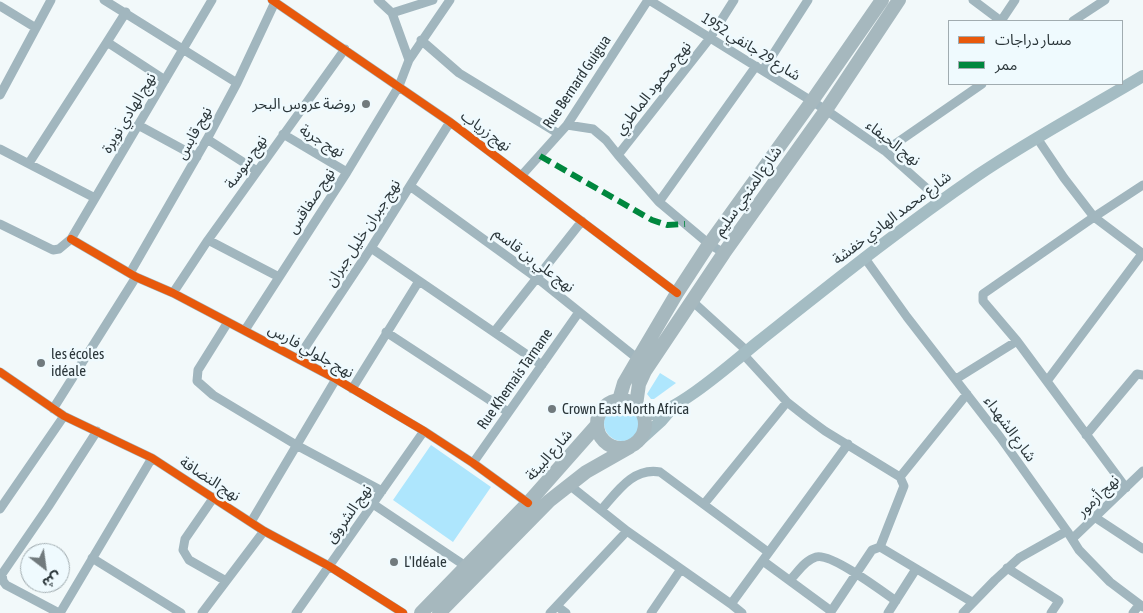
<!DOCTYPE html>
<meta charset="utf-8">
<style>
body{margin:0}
#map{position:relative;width:1143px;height:613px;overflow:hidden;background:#f2f9fa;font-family:"Asap Condensed","Noto Sans Arabic",sans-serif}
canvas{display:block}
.legend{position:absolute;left:948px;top:20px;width:175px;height:65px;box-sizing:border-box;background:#effafe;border:1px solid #a1acb0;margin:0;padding:6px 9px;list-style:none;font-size:15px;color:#2b363a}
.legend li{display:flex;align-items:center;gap:10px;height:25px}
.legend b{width:25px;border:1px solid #a1acb0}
.north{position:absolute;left:20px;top:543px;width:50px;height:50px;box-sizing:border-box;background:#effafe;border:1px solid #a1acb0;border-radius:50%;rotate:150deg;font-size:14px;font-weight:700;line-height:20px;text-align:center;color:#2b363a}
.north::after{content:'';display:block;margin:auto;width:18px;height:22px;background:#717a7d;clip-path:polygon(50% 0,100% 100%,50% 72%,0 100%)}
</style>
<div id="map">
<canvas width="1143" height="613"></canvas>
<ul class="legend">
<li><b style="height:6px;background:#e8590c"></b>مسار دراجات</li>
<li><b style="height:6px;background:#00873e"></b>ممر</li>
</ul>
<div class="north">ش</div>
</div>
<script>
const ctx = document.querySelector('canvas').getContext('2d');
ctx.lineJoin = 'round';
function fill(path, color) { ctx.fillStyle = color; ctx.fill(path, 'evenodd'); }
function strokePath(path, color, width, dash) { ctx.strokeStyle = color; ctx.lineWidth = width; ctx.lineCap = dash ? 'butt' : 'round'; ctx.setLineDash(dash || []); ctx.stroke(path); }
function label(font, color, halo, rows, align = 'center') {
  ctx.font = font + ' "Asap Condensed","Noto Sans Arabic",sans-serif'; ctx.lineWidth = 5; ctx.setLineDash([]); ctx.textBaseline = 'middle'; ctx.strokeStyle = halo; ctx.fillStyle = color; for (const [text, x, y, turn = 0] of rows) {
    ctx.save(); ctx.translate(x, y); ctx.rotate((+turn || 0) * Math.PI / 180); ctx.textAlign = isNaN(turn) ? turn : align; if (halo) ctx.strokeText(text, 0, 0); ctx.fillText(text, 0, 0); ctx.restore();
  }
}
fill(new Path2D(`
 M 660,373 L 676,383 L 654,399 L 651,399 L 647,394 Z
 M604 423a18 18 0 1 1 36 0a18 18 0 1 1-36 0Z
 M 431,445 L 491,487 L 453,542 L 393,500 Z`), '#aee6fd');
strokePath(new Path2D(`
 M 104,0 L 237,83
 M 272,0 L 450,122 L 677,293
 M 378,0 L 392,13 L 409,60
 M 649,0 L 826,110 L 885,151 L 941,201
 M 973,0 L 1001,21
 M 0,6 L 36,28
 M 392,13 L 433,0
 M 1001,21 L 1015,0
 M 1073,21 L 1105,0
 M 421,40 L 459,73 L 559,134
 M 107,42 L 126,12
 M 763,70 L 808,0
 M 0,95 L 51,0
 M 138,125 L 197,157
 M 567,125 L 593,129 L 606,140 L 618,155 L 659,202 L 709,244 L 724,253
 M 283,134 L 347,172
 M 1037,138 L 1064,178 L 1094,217 L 1143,254
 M 207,139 L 257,171
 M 0,149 L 95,198
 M 885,151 L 982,84
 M 618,155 L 710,38 L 734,0
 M 29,163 L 107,42 L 165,80
 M 522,175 L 567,125 L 648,0
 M 410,186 L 537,278 L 638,359
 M 659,202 L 756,66
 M 0,224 L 53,250 L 59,249 L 71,239 L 212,0
 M 71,239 L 136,277 L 173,293 L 228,322 L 336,379 L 424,431 L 473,463 L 528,503
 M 208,240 L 279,277
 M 371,248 L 542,365
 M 864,257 L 907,317 L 1000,437 L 1067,531 L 1079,550 L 1110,582 L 1143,607
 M 130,273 L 207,139 L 237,83 L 275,2
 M 173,293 L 208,240 L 345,49
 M 692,301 L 747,351
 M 228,322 L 198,370 L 197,381 L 213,395 L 298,446 L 382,491
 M 245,330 L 347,172 L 399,86 L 409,60 L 450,0
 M 386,332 L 508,412
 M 494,332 L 582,221
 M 743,354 L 787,402 L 806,417 L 825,431 L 900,477 L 904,486 L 880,547 L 972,602
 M 298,358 L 371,248 L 450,122
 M 0,372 L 64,416 L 152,458 L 264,531 L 329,566 L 403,613
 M 956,379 L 1017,341
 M 1047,381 L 1142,254
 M 352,389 L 419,281
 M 53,409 L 136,277
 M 1086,435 L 1137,374 L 1143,375
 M 473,463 L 579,312
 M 900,477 L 967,394
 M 568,484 L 627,531 L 731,604 L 742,613
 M 1126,488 L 1017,341 L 983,301 L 983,294 L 1094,217 L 1143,185
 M 214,497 L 185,539 L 183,550 L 189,560 L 226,581
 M 373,504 L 467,567
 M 704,504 L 787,402
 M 0,509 L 64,416
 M 601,510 C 617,492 633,467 660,472 L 768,552
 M 1096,518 L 1143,549
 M 251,522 L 336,379
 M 1072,539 L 1143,471
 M 92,558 L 181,613
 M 763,561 L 831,611
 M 1007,568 L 1059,601 L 1051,613
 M 790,580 C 797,573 805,560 816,557 C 830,552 882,591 896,601
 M 731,604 L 848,444
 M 557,606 L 566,613
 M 59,613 L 6,585 L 3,581 L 2,574 L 48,507 L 97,431
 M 60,613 L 152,458
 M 202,613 L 264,531
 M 296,613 L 424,431
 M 550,613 L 627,531
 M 651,613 L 681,569
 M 830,613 L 872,550 L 880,547
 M 888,613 L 916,569
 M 963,613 L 995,580 L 1019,558 L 1067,531
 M 1133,613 L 1139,605`), '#a1b6be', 9);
strokePath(new Path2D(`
 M 642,411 C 643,412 648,414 649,414 C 673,416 738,358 758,342 C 830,285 902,227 978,175 C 1031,139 1088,109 1143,76
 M 640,440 L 661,421 L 673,407`), '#a4bcc3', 12);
strokePath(new Path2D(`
 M597 424a24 24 0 1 1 48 0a24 24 0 1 1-48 0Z
 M 619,400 L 624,383 L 638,359 L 677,293 L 707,247 L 812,101 L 882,0
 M 636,405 L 639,384 L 645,371 L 724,253 L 826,110 L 899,0
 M 421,613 L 528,503 L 597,425
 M 439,613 L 549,501 L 586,472 L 630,447`), '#a6b8be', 14);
strokePath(new Path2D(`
 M 540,156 L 652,220 L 667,225 L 685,224`), '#00873e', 6, [12, 6]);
strokePath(new Path2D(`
 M 272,0 L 450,122 L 677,293
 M 71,239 L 136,277 L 173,293 L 228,322 L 336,379 L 424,431 L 473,463 L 528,503
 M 0,372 L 64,416 L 152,458 L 264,531 L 329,566 L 403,613`), '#e8590c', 8);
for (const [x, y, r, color] of [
 [366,104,5,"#717a7d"],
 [41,363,5,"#717a7d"],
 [552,409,5,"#717a7d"],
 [394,562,5,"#717a7d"]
]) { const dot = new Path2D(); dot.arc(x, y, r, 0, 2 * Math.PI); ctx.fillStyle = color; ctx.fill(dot); strokePath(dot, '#effafe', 2); }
label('15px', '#2b363a', '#effafe', [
 ["شارع 29 جانفي 1952",751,47,32],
 ["Rue Bernard Guigua",577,82,-56],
 ["نهج محمود الماطري",653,88,-52],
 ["نهج الهادي نويرة",129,113,-59],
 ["نهج زرياب",486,131,36],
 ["نهج قابس",194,133,-61],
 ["نهج جربة",322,141,31],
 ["نهج الحيفاء",893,143,38],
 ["نهج سوسة",246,162,-55],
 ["شارع المنجي سليم",748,191,-55],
 ["نهج صفاقس",311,201,-57],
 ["شارع محمد الهادي خفشة",892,218,-37],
 ["نهج جبران خليل جبران",363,233,-57],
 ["نهج علي بن قاسم",534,260,37],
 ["نهج جلولي فارس",311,351,29],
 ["Rue Khemais Tarnane",515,379,-55],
 ["شارع الشهداء",1010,429,54],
 ["شارع البيئة",549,455,-49],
 ["نهج النضافة",210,479,33],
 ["نهج أزمور",1098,496,-44],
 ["نهج الشروق",349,514,-55]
]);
label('15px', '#2b363a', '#effafe', [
 ["روضة عروس البحر",356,104,"right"],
 ["les écoles",51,354],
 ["idéale",51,371],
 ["Crown East North Africa",562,409],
 ["L'Idéale",404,562]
], 'left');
</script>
